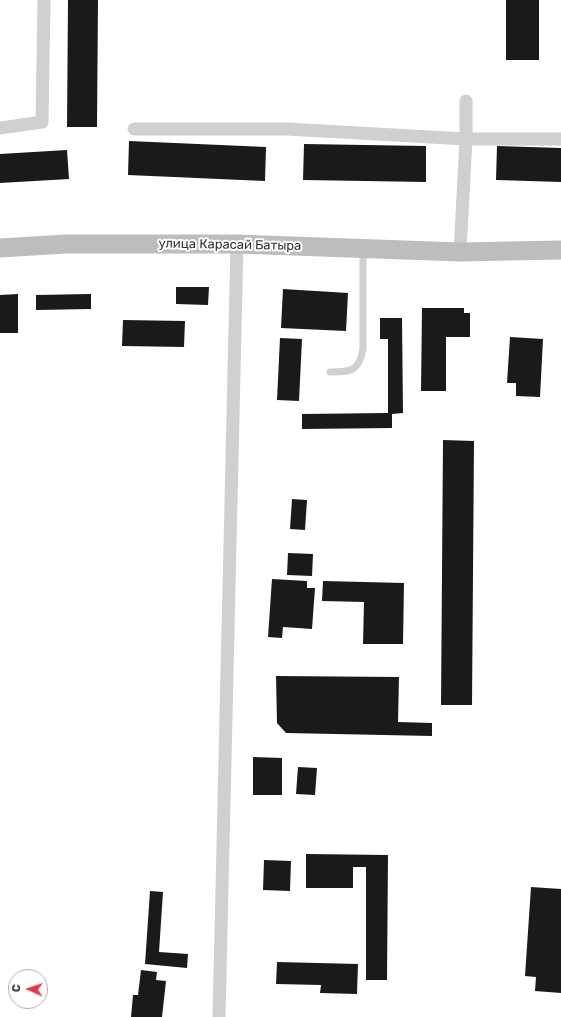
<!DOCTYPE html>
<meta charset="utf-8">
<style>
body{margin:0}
#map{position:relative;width:561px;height:1017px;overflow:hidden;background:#fff;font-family:Rubik,sans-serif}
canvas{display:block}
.north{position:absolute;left:8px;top:969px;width:40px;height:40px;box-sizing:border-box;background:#fff;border:1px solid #adadad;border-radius:50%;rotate:273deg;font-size:11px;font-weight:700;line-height:16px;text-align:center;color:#333}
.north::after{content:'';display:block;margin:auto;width:14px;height:18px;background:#e63946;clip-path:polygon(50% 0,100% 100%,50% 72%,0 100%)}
</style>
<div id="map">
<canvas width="561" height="1017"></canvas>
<div class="north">С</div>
</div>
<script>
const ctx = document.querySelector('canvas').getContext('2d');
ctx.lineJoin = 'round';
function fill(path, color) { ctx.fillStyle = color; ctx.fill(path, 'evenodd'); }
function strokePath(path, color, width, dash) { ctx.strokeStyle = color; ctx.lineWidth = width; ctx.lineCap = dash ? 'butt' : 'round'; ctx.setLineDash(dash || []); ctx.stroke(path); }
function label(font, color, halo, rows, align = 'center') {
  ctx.font = font + ' Rubik,sans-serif'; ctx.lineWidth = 4; ctx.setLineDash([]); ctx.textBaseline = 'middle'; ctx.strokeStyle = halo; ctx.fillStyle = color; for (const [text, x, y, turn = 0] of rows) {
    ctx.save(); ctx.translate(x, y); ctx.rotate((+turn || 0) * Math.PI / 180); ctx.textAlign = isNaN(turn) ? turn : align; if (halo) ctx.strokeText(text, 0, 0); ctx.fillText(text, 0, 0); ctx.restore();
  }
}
fill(new Path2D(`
 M 68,0 L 98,0 L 97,127 L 67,127 Z
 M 506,0 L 539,0 L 539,60 L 506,60 Z
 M 129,141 L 266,147 L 265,181 L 128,175 Z
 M 304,144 L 426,146 L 426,182 L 303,180 Z
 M 497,146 L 561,148 L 561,182 L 496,180 Z
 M 67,150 L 69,179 L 0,183 L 0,154 Z
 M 176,287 L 209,287 L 208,305 L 176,304 Z
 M 283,289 L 348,293 L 346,331 L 281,328 Z
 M 18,294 L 18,333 L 0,333 L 0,295 Z
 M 91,294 L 91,309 L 36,310 L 36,295 Z
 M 422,308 L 464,308 L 464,313 L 470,313 L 470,337 L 446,337 L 446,391 L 421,391 Z
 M 380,318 L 402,318 L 403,413 L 392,414 L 392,428 L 302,429 L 302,414 L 388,413 L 388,339 L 380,339 Z
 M 123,320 L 185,321 L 184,347 L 122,346 Z
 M 510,337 L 543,339 L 540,397 L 516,396 L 516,383 L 507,383 Z
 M 280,338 L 302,339 L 299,401 L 277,400 Z
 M 443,440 L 474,441 L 472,705 L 441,705 Z
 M 292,499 L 307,500 L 305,530 L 290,529 Z
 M 288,553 L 313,554 L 312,576 L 287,575 Z
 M 272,579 L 307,581 L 307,588 L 315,588 L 312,629 L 283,627 L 282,638 L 268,637 Z
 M 323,581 L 404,583 L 403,644 L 363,644 L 364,602 L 322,601 Z
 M 276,676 L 399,677 L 398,722 L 432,723 L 432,736 L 286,733 L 277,723 Z
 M 253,757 L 282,758 L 282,795 L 253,795 Z
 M 298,767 L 317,768 L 315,795 L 296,794 Z
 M 306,854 L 388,855 L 387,980 L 366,980 L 366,867 L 353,867 L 353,888 L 306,888 Z
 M 264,860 L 291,861 L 290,891 L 263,890 Z
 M 531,887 L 561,889 L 561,993 L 535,991 L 536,977 L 525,976 Z
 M 150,891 L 163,892 L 159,952 L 188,954 L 187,968 L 145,964 Z
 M 277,962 L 358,964 L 357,994 L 320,993 L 321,985 L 276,984 Z
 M 141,970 L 157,972 L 156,980 L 166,981 L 162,1017 L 131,1017 L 133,995 L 138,995 Z`), '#1a1a1a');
strokePath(new Path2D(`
 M 330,372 C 350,372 359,372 363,349 L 363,249`), '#d0d0d0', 7);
strokePath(new Path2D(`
 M 0,128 L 42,122 L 44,0
 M 134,129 L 287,129 L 466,139 L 561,139
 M 460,252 L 466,139 L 466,101
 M 219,1017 L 237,244`), '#d0d0d0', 13);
strokePath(new Path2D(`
 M 0,248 L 66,244 L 237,244 L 460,252 L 561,250`), '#bdbdbd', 19);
label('13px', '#333', '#fff', [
 ["улица Карасай Батыра",230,245,1]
]);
</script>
